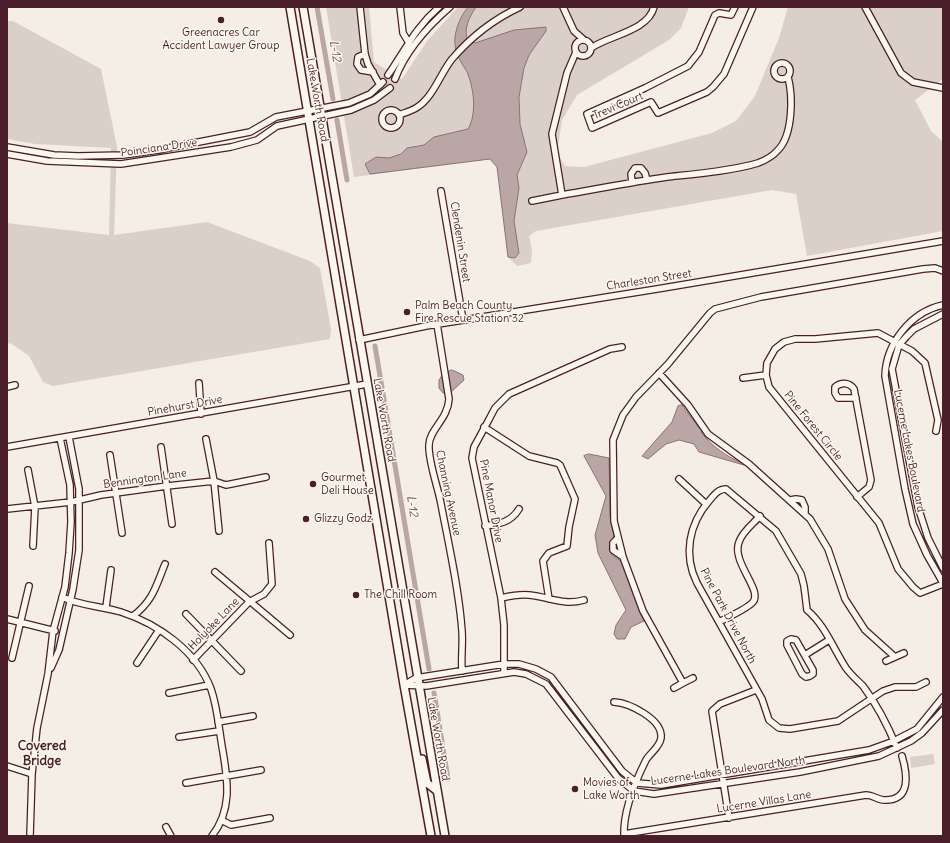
<!DOCTYPE html>
<style>
body{margin:0}
#map{position:relative;width:950px;height:843px;overflow:hidden;background:#f4eee4;font-family:Delius,sans-serif}
canvas{display:block}
.frame{position:absolute;inset:0;border:8px solid #4a1f2b;pointer-events:none}
</style>
<div id="map">
<canvas width="950" height="843"></canvas>
<div class="frame"></div>
</div>
<script>
const ctx = document.querySelector('canvas').getContext('2d');
ctx.lineJoin = 'round';
function fill(path, color) { ctx.fillStyle = color; ctx.fill(path, 'evenodd'); }
function strokePath(path, color, width, dash) { ctx.strokeStyle = color; ctx.lineWidth = width; ctx.lineCap = dash ? 'butt' : 'round'; ctx.setLineDash(dash || []); ctx.stroke(path); }
function label(font, color, halo, rows, align = 'center') {
  ctx.font = font + ' Delius,sans-serif'; ctx.lineWidth = 3; ctx.setLineDash([]); ctx.textBaseline = 'middle'; ctx.strokeStyle = halo; ctx.fillStyle = color; for (const [text, x, y, turn = 0] of rows) {
    ctx.save(); ctx.translate(x, y); ctx.rotate((+turn || 0) * Math.PI / 180); ctx.textAlign = isNaN(turn) ? turn : align; if (halo) ctx.strokeText(text, 0, 0); ctx.fillText(text, 0, 0); ctx.restore();
  }
}
fill(new Path2D(`
 M 326,7 L 369,7 L 374,62 L 402,79 L 427,41 L 458,7 L 689,7 L 681,28 L 669,40 L 577,95 L 562,120 L 557,153 L 565,166 L 584,167 L 712,133 L 736,121 L 755,96 L 779,38 L 788,7 L 943,7 L 943,79 L 915,100 L 931,131 L 943,142 L 943,231 L 807,256 L 796,194 L 772,190 L 536,231 L 529,236 L 532,251 L 531,263 L 517,266 L 508,257 L 497,167 L 490,159 L 354,177 Z
 M 7,21 L 13,21 L 101,69 L 117,147 L 114,235 L 207,222 L 310,261 L 320,268 L 331,329 L 330,339 L 53,386 L 43,382 L 29,356 L 12,344 L 7,343 L 7,223 L 109,235 L 111,148 L 35,144 L 7,139 Z
 M 933,754 L 935,764 L 911,768 L 910,757 Z`), '#dbd0c9');
const water = new Path2D(`
 M 468,7 L 476,7 C 469,17 463,30 468,41 L 475,43 L 514,30 L 546,27 L 546,31 L 529,55 L 524,68 L 519,97 L 520,124 L 527,152 L 517,175 L 519,188 L 514,221 L 519,253 L 515,258 L 508,257 L 497,167 L 490,159 L 370,174 L 365,164 L 376,157 L 389,158 L 401,154 L 407,148 L 424,145 L 434,137 L 468,129 C 477,114 474,88 467,72 C 463,65 458,58 456,50 C 452,36 459,18 468,7 Z
 M 452,370 L 463,375 L 464,380 L 450,393 L 443,393 L 439,388 L 439,380 L 443,374 Z
 M 682,405 L 699,428 L 703,430 L 701,432 C 710,445 728,458 743,463 L 744,465 L 699,452 L 694,444 L 679,440 L 666,444 L 648,459 L 642,456 L 672,422 L 678,406 Z
 M 589,454 L 609,458 L 610,516 L 614,535 L 609,549 L 612,555 L 622,562 L 644,621 L 631,627 L 625,639 L 617,639 L 614,634 L 616,625 L 626,610 L 598,553 L 595,535 L 606,496 L 584,456 Z`);
fill(water, '#baa7a5');
strokePath(water, '#8d7174', 1);
strokePath(new Path2D(`
 M 317,7 L 333,99
 M 337,120 L 347,180
 M 375,346 L 429,669
 M 434,693 L 448,779`), '#baa7a5', 5);
const minor = new Path2D(`
 M 360,7 L 365,54 L 368,64 L 380,85
 M 400,7 L 403,33 L 409,43
 M 563,7 L 574,31 L 583,39
 M 735,7 L 731,15 L 719,13 L 715,15 L 699,52 L 688,66 L 645,88 L 587,114 L 592,128 L 651,102 L 658,113 L 707,92 L 713,87 L 724,74 L 753,7
 M 865,7 L 901,73 L 913,82 L 943,88
 M575 48a8 8 0 1 1 16 0a8 8 0 1 1-16 0Z
 M 591,48 C 610,35 648,31 654,7
 M 576,52 L 567,73 L 552,134 L 562,195 C 597,189 632,182 667,177 C 695,174 732,171 758,163 C 766,160 773,156 778,150 C 793,135 793,96 788,77
 M 365,54 L 358,57 L 357,64 L 361,70 L 373,72
 M774 71a8 8 0 1 1 16 0a8 8 0 1 1-16 0Z
 M 388,75 C 406,49 415,28 439,7
 M 395,79 C 406,50 427,27 450,7
 M382 119a9 9 0 1 1 18 0a9 9 0 1 1-18 0Z
 M 399,115 C 404,113 411,111 416,108 C 433,98 440,74 452,59 C 471,37 494,19 520,7
 M 7,147 L 54,155 L 78,156 L 123,155 L 158,150 L 250,132 L 276,117 L 349,103 L 370,94 L 383,82
 M 7,154 L 47,161 L 121,164 L 231,147 L 257,140 L 277,126 L 351,110 L 374,100 L 390,88
 M 632,182 L 631,174 L 635,168 L 641,168 L 645,173 L 647,180
 M 441,191 L 463,320
 M 532,201 L 562,195
 M 943,305 C 911,312 886,343 885,376 L 905,489 L 913,524 L 927,555 L 943,583
 M 943,314 L 914,329 L 906,337 L 899,345 L 892,369 L 918,507 L 928,538 L 943,568
 M 437,324 L 449,399 C 448,419 429,430 429,445 C 428,461 438,487 441,504 C 449,546 459,589 462,631 C 463,644 461,657 462,671
 M 359,340 L 426,326 L 657,289 L 943,241
 M 659,373 L 688,405 L 708,434 L 749,464 L 810,519 L 828,549 L 845,599 L 865,630 L 895,657 L 904,653
 M 743,378 L 766,375
 M 199,383 L 201,414
 M 7,387 L 15,385
 M 856,398 L 838,398 L 835,393 L 835,387 C 841,382 849,382 854,389 L 871,480 L 869,487 L 857,497
 M 484,427 L 529,456 L 557,463 L 560,465 L 575,499 L 569,527 L 567,546 L 549,553 L 543,561 L 549,599
 M 936,431 L 938,420 L 925,363 L 912,351 L 878,333 L 815,339 L 795,339 L 784,342 L 775,349 L 767,363 L 766,375 L 769,387 L 879,523 L 898,569 L 913,587 L 920,593 L 943,584
 M 206,439 L 214,481 L 219,531
 M 7,447 L 367,384
 M 161,447 L 172,524
 M 110,455 L 122,533
 M 28,470 L 35,507 L 33,546
 M 679,479 L 706,504
 M 790,500 L 796,499 L 802,500 L 805,507 L 805,513
 M 7,509 L 71,502 L 101,495 L 167,486 L 214,481 L 226,485 L 266,477
 M 485,526 C 500,524 511,522 519,509
 M 618,538 L 613,543 L 613,550 L 623,557
 M 215,572 L 290,635
 M 62,597 C 80,606 102,606 121,612 C 158,624 197,651 211,689 C 218,709 219,731 223,752 C 228,782 232,810 212,836
 M 501,598 C 510,596 520,594 529,595 C 550,597 563,606 584,600
 M 106,607 L 111,570
 M 186,614 L 241,671
 M 133,616 C 153,601 156,586 165,564
 M 7,619 L 55,631
 M 719,622 C 728,617 747,609 753,602 C 763,590 731,562 739,542 C 742,532 753,524 760,516
 M 791,639 L 796,640 L 813,670 L 813,674 L 810,676 L 806,677 L 802,674 L 787,645 L 787,641 Z
 M 805,655 L 829,640
 M 12,658 L 29,586
 M 193,660 L 249,602 L 264,594 L 272,584 L 269,543
 M 886,661 L 895,657
 M 137,663 L 159,630
 M 51,668 L 59,650 L 73,589 L 79,550 L 79,489 L 69,437
 M 504,673 L 504,625 L 501,598 L 472,458 L 474,447 L 486,425 L 495,408 L 509,394 L 610,349 L 622,347
 M 683,683 L 693,678
 M 404,685 L 416,678 L 504,664 L 519,664 L 536,669 L 551,677 L 622,771 L 637,783 L 661,785 L 869,750 L 894,741 L 917,729 L 943,697
 M 404,685 L 426,686 L 514,672 L 526,674 L 546,684 L 618,778 L 634,791 L 654,794 L 800,772 L 879,756 L 911,741 L 922,733 L 943,710
 M 674,688 L 683,683 L 643,611 L 623,557 L 614,521 L 613,440 L 623,415 L 636,397 L 668,364 L 710,313 L 715,309 L 761,297 L 923,269 L 935,268 L 943,271
 M 169,693 L 209,685
 M 614,702 C 629,703 663,719 661,738 C 660,747 650,753 646,760 C 635,782 623,811 624,836
 M 218,722 L 253,716
 M 179,737 L 219,731
 M 897,748 C 888,726 878,706 863,686 C 857,680 851,675 846,668 C 833,648 825,625 807,610 L 804,586 L 801,574 L 776,531 L 726,489 C 718,489 714,495 709,501 C 689,524 683,555 697,583 L 762,699 L 769,720 L 779,728 L 790,729 L 838,721 L 883,691 L 895,687 L 916,687 L 926,682
 M 7,766 L 32,774
 M 186,783 L 261,770
 M 729,818 L 712,711 L 720,704 L 756,690
 M 221,820 L 231,825 L 270,818
 M 166,827 L 171,836
 M 624,834 L 866,795 C 873,795 878,800 884,800 C 912,801 907,773 902,756
 M 30,836 L 32,774 L 37,728 L 48,674 L 53,631 L 65,587 L 69,553 L 71,522 L 70,485 L 60,438`);
const major = new Path2D(`
 M 290,7 L 404,685 L 431,836
 M 303,7 L 445,836
 M 422,759 L 427,783 L 436,790`);
strokePath(minor, '#4a1f2b', 8);
strokePath(major, '#4a1f2b', 10);
strokePath(minor, '#fbf7ec', 5.5);
strokePath(major, '#fbf7ec', 7);
for (const [x, y, r, color] of [
 [221,20,4,"#4a1f2b"],
 [407,312,4,"#4a1f2b"],
 [313,484,4,"#4a1f2b"],
 [306,519,4,"#4a1f2b"],
 [356,595,4,"#4a1f2b"],
 [575,789,4,"#4a1f2b"]
]) { const dot = new Path2D(); dot.arc(x, y, r, 0, 2 * Math.PI); ctx.fillStyle = color; ctx.fill(dot); strokePath(dot, '#fbf7ec', 1.5); }
label('11px', '#4a1f2b', '#fbf7ec', [
 ["Greenacres Car",221,33,"center"],
 ["Accident Lawyer Group",221,46,"center"],
 ["Palm Beach County",415,306],
 ["Fire Rescue Station 32",415,319],
 ["Gourmet",321,478],
 ["Deli House",321,491],
 ["Glizzy Godz",314,519],
 ["The Chill Room",364,595],
 ["Movies of",583,783],
 ["Lake Worth",583,796]
], 'left');
label('11px', '#4a1f2b', '#fbf7ec', [
 ["Lake Worth Road",317,100,80],
 ["Trevi Court",618,106,-23],
 ["Poinciana Drive",159,148,-8],
 ["Clendenin Street",460,242,81],
 ["Charleston Street",649,280,-9],
 ["Pinehurst Drive",185,406,-10],
 ["Lake Worth Road",384,420,80],
 ["Pine Forest Circle",813,426,51],
 ["Lucerne Lakes Boulevard",909,451,79],
 ["Bennington Lane",145,479,-8],
 ["Channing Avenue",448,493,78],
 ["Pine Manor Drive",491,501,79],
 ["Pine Park Drive North",728,616,62],
 ["Holyoke Lane",214,624,-46],
 ["Lake Worth Road",438,739,80],
 ["Lucerne Lakes Boulevard North",728,771,-8],
 ["Lucerne Villas Lane",764,802,-9]
]);
label('italic 12px', '#714f56', '#fbf7ec', [
 ["L-12",335,51,80],
 ["L-12",412,506,81]
]);
label('bold 13px', '#4a1f2b', '#fbf7ec', [
 ["Covered",42,746],
 ["Bridge",42,761]
]);
</script>
